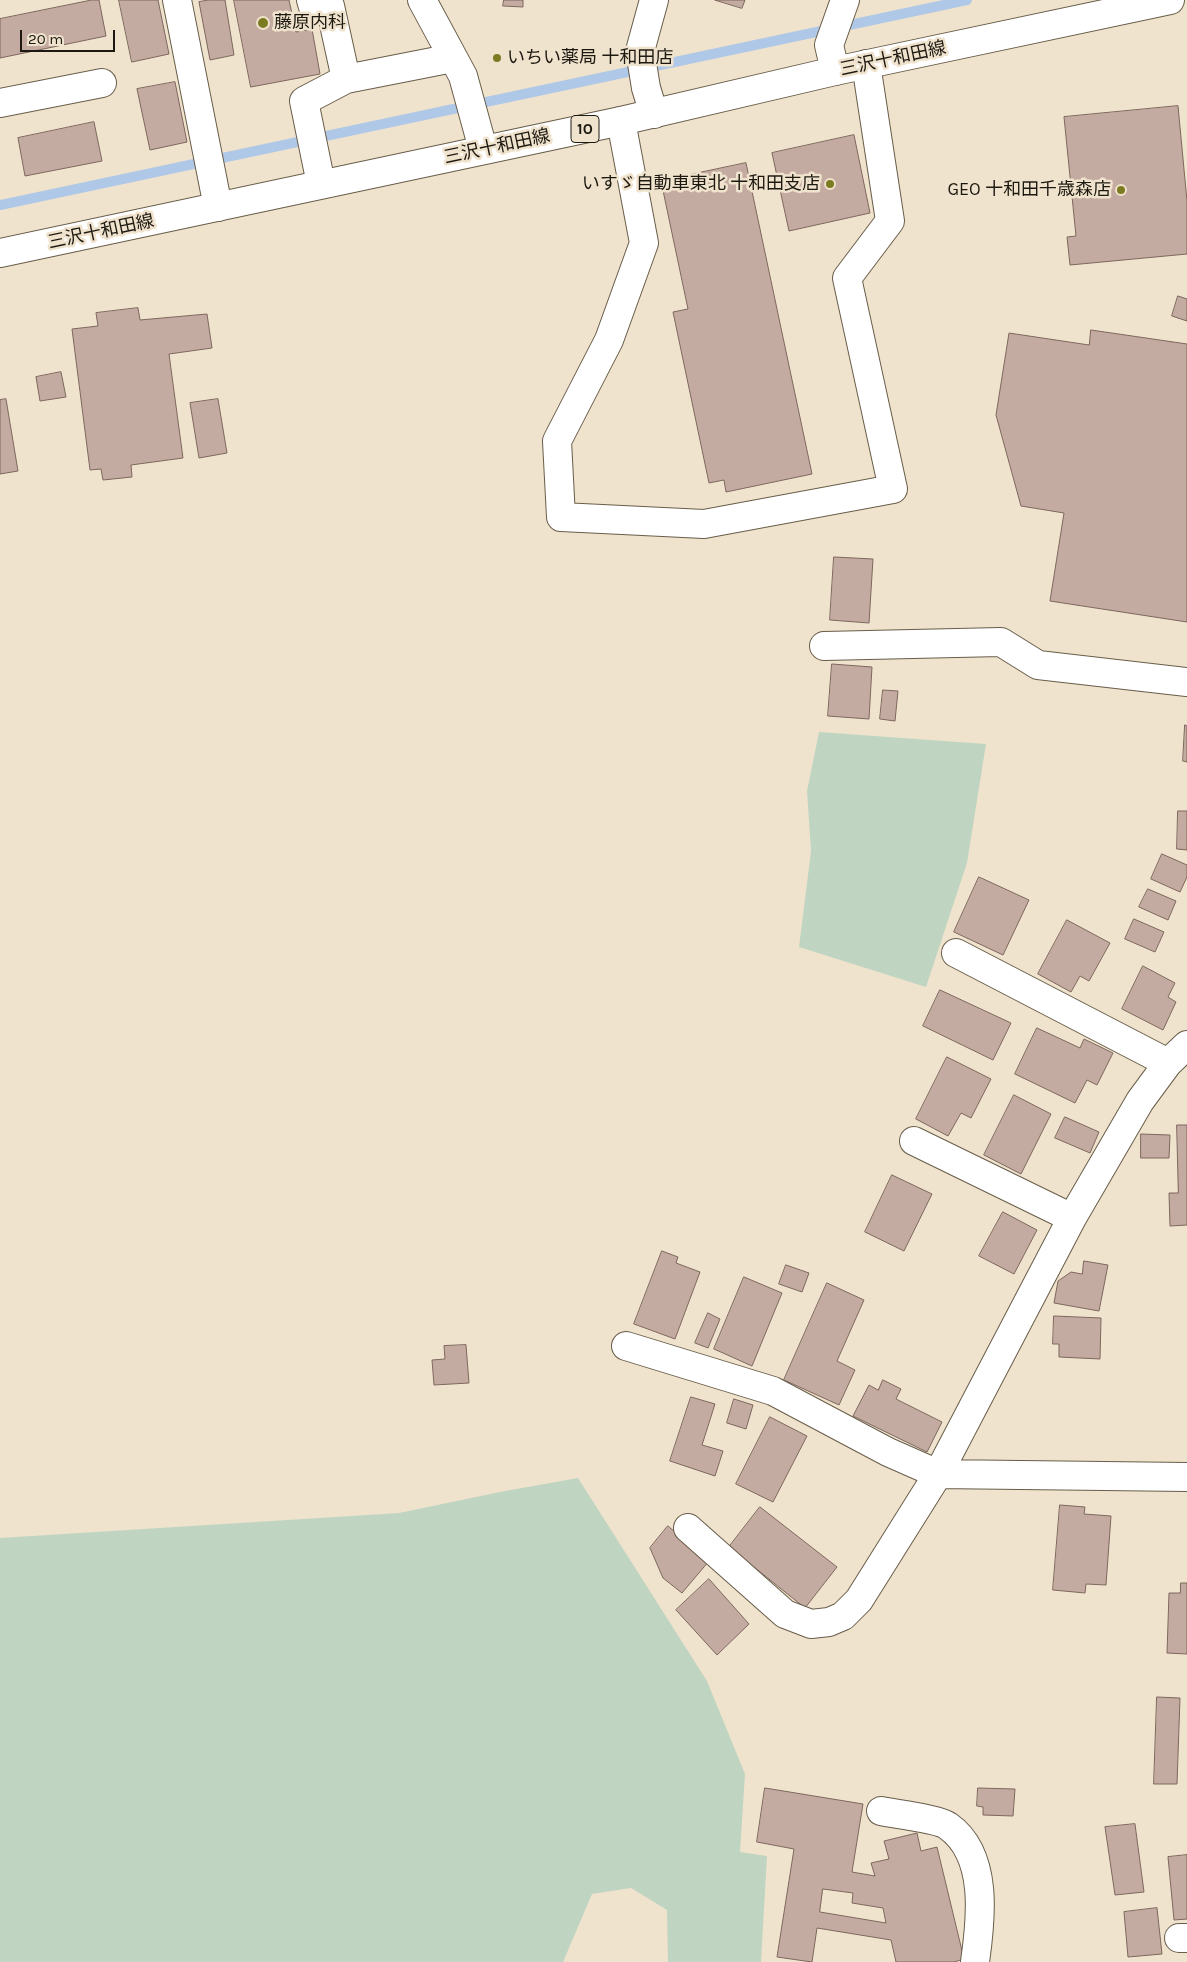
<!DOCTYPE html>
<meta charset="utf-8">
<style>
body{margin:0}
#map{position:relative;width:1187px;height:1962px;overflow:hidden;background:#f0e3cd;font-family:Karla,sans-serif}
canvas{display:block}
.scale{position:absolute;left:20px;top:30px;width:95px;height:22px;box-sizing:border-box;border:2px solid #1d1911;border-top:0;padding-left:6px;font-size:15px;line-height:18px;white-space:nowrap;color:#1d1911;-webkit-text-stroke:4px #f0e3cd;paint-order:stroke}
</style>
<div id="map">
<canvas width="1187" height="1962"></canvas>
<div class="scale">20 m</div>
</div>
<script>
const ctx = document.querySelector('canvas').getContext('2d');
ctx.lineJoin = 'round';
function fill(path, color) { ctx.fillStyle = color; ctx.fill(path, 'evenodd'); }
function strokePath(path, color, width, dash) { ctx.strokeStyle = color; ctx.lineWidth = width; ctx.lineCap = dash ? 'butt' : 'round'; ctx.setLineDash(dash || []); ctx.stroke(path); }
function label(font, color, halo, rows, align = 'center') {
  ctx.font = font + ' Karla,"Noto Sans JP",sans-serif'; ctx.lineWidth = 5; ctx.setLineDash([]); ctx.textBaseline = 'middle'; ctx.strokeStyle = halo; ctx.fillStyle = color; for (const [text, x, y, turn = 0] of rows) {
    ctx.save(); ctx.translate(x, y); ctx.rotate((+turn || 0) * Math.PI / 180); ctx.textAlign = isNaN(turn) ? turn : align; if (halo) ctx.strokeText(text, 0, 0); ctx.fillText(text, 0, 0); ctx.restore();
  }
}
fill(new Path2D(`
 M 819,732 L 986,744 L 967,863 L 926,987 L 799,947 L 811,851 L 807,791 Z
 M 578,1478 L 707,1681 L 745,1774 L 740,1852 L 767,1856 L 761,1962 L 668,1962 L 667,1910 L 631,1888 L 592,1894 L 563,1962 L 0,1962 L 0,1538 L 399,1513 L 505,1491 Z`), '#bfd5c2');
strokePath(new Path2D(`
 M 0,205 L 967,0`), '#b0c8e7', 10);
const building = new Path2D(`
 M 92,0 L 99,0 L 106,36 L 0,58 L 0,19 Z
 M 119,0 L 158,0 L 169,54 L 132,62 Z
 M 209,0 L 225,0 L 234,55 L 210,60 L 199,2 Z
 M 234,0 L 289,0 L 296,32 L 312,29 L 320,74 L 251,87 Z
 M 504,0 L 523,0 L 523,7 L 503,6 Z
 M 715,0 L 745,0 L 742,8 Z
 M 175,82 L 187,142 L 150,150 L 137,89 Z
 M 1178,106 L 1187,201 L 1187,254 L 1070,265 L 1067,237 L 1076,236 L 1064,117 Z
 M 94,122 L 102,161 L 25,176 L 18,138 Z
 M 854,135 L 870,213 L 789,231 L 772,153 Z
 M 746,163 L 812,474 L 726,492 L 724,480 L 709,483 L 673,312 L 688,309 L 661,181 Z
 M 1178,296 L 1187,299 L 1187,321 L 1172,316 Z
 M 138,308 L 140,320 L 207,314 L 212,348 L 169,354 L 183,458 L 131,465 L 132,477 L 103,480 L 101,469 L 90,470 L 72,329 L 98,326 L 96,313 Z
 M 1091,330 L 1187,344 L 1187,622 L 1050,601 L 1064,513 L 1021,506 L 996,415 L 1009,333 L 1089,345 Z
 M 61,372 L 66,397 L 40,401 L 36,377 Z
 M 6,399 L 18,471 L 0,474 L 0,400 Z
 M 218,399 L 227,453 L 199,458 L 190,403 Z
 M 834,557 L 873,559 L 869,623 L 830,620 Z
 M 832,664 L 872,667 L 869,719 L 828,716 Z
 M 883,690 L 898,691 L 895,721 L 880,719 Z
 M 1185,725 L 1187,726 L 1187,762 L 1183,761 Z
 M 1178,811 L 1187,811 L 1187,850 L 1177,849 Z
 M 1162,854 L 1187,865 L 1187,877 L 1180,892 L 1151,879 Z
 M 979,877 L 1029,900 L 1003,955 L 954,932 Z
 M 1148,889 L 1176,901 L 1168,920 L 1139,907 Z
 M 1134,919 L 1164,932 L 1155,952 L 1125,939 Z
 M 1067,920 L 1110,943 L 1089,981 L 1080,976 L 1071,992 L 1038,974 Z
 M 1143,966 L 1175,983 L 1168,997 L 1176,1002 L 1163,1030 L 1122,1009 Z
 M 940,990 L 1011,1023 L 993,1060 L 923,1026 Z
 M 1037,1028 L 1080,1048 L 1084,1039 L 1113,1053 L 1097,1085 L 1087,1080 L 1075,1103 L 1015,1074 Z
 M 947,1057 L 991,1079 L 971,1118 L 961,1113 L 948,1136 L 916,1119 Z
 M 1014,1095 L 1051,1114 L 1021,1174 L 984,1155 Z
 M 1065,1117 L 1099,1132 L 1090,1153 L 1055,1138 Z
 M 1177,1125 L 1187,1125 L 1187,1225 L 1170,1226 L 1169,1193 L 1178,1193 Z
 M 1141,1134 L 1170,1135 L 1169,1158 L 1141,1158 Z
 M 892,1175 L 932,1194 L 904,1251 L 865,1232 Z
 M 1003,1212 L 1037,1230 L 1014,1274 L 979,1256 Z
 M 662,1251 L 678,1257 L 676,1263 L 700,1272 L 675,1339 L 634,1324 Z
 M 1084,1261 L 1108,1265 L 1099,1311 L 1054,1303 L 1058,1281 L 1071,1272 L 1082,1274 Z
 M 786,1265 L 809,1273 L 802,1292 L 779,1284 Z
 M 744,1277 L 782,1293 L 752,1366 L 714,1349 Z
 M 827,1283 L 864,1300 L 837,1361 L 855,1370 L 839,1405 L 784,1380 Z
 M 708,1313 L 720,1319 L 708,1348 L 695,1343 Z
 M 1054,1316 L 1101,1318 L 1100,1359 L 1059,1357 L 1059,1344 L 1053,1344 Z
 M 466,1345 L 469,1383 L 434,1385 L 432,1360 L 445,1359 L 444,1346 Z
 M 883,1380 L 901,1389 L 896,1399 L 942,1422 L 927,1452 L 853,1416 L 869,1385 L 878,1390 Z
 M 691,1397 L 715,1404 L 702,1445 L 723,1451 L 715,1476 L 670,1461 Z
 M 734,1399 L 753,1405 L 746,1429 L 727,1423 Z
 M 770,1417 L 807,1436 L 773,1502 L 736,1484 Z
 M 1060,1505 L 1085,1507 L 1084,1514 L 1111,1516 L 1106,1585 L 1086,1584 L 1085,1593 L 1053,1590 Z
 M 760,1507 L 837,1567 L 805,1608 L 729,1547 Z
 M 668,1526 L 709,1561 L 682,1593 L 663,1578 L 650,1548 Z
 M 709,1579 L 749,1624 L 717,1655 L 676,1610 Z
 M 1181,1583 L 1187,1583 L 1187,1654 L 1167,1653 L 1169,1593 L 1180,1593 Z
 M 1157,1697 L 1180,1698 L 1177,1784 L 1154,1784 Z
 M 765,1788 L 863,1804 L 852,1872 L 875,1876 L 871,1863 L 889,1859 L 884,1841 L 917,1833 L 921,1851 L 937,1847 L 964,1959 L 954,1962 L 896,1962 L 891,1940 L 817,1928 L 812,1962 L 777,1957 L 794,1849 L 757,1842 ZM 823,1889 L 853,1893 L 852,1903 L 883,1908 L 886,1923 L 820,1912 Z
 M 978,1788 L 1015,1789 L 1013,1816 L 983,1815 L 983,1807 L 977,1806 Z
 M 1135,1824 L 1144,1892 L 1115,1895 L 1105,1827 Z
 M 1187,1855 L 1187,1919 L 1174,1920 L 1168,1857 Z
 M 1157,1908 L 1162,1954 L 1128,1957 L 1124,1912 Z`);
fill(building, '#c4aba1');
strokePath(building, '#7d675d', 1);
const minor = new Path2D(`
 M 177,0 L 218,207
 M 311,0 L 313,7 L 330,6 L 346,79
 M 422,0 L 463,76 L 483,149
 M 835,71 L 829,45 L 845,0
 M 0,103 L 102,83
 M 654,114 L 646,88 L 640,51 L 654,0
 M 621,121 L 644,243 L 609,340 L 557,441 L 561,517 L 704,524 L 893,489 L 847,278 L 890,221 L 866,64
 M 321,184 L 304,101 L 346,79 L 453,58
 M 824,646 L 1001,642 L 1038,665 L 1187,682
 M 956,953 L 1168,1063
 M 914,1141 L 1072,1218
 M 626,1346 L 773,1391 L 888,1452 L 938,1474 L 1187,1477
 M 688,1528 L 785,1614 L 811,1624 L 829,1622 L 843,1616 L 859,1600 L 938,1474 L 1072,1218 L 1140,1101 L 1168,1063 L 1187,1045
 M 881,1811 C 895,1814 939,1819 948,1826 C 989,1855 981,1920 975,1962
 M 1179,1938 L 1187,1938`);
const major = new Path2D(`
 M 0,253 L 621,121 L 835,71 L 1170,0`);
strokePath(minor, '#685d4a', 30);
strokePath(major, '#685d4a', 30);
strokePath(minor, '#fff', 28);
strokePath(major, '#fff', 28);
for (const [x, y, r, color] of [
 [263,23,6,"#7d7b22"],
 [497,58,5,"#7d7b22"],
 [830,184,5,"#7d7b22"],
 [1121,190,5,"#7d7b22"]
]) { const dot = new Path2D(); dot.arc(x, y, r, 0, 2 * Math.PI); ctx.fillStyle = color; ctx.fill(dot); strokePath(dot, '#f0e3cd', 2); }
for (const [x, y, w] of [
 [585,129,28]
]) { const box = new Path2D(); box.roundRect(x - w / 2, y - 13.5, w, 27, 4); ctx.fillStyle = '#f0e3cd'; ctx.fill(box); strokePath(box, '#1d1911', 1); }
label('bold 16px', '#1d1911', null, [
 ["10",585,129]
]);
label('18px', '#1d1911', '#f0e3cd', [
 ["藤原内科",274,23],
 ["いちい薬局 十和田店",507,58],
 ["いすゞ自動車東北 十和田支店",820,184,"right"],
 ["GEO 十和田千歳森店",1111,190,"right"]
], 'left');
label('18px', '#1d1911', '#f0e3cd', [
 ["三沢十和田線",893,59,-12],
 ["三沢十和田線",497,147,-12],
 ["三沢十和田線",101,232,-12]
]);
</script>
